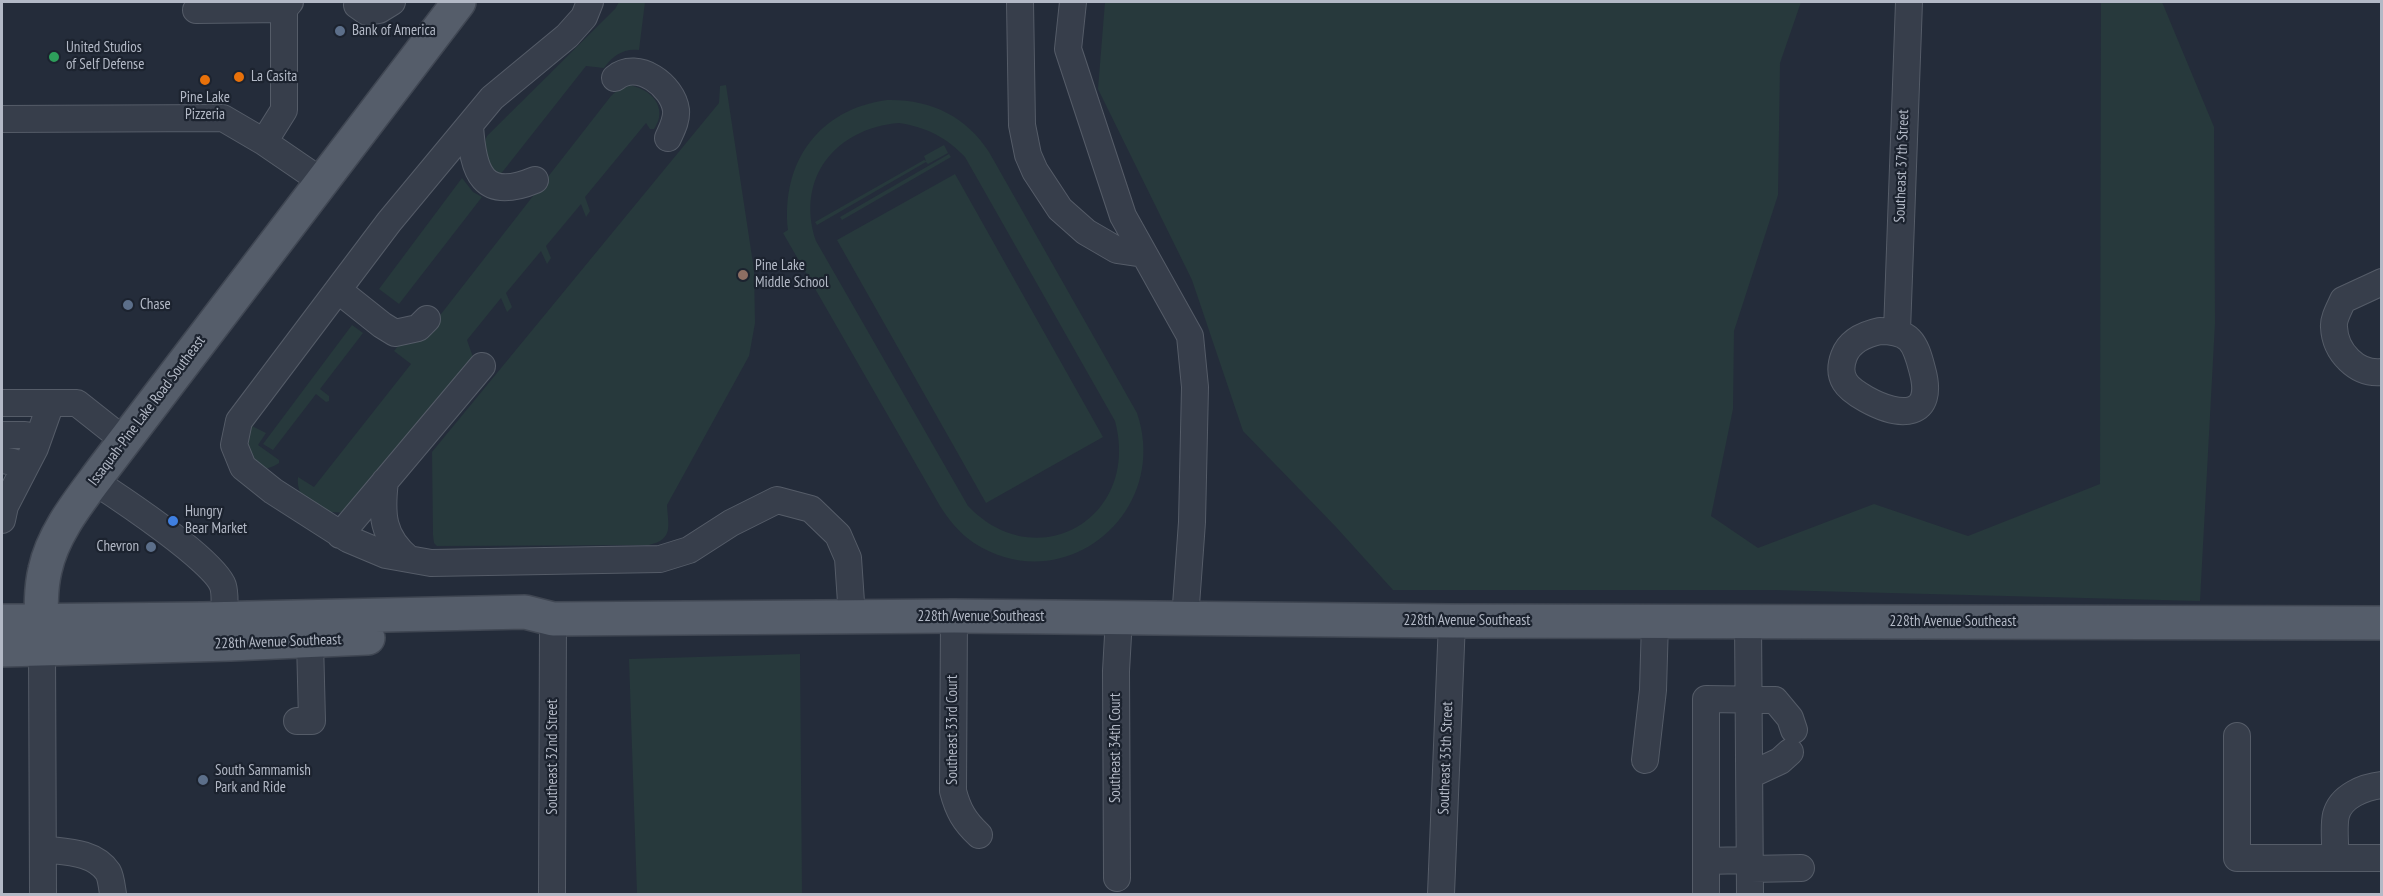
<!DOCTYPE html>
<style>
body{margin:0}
#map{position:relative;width:2383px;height:896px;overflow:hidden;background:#242c3a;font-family:"PT Sans Narrow",sans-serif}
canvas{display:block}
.frame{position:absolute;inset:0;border:3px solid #b3b9c6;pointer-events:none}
</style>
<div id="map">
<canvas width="2383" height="896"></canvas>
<div class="frame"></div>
</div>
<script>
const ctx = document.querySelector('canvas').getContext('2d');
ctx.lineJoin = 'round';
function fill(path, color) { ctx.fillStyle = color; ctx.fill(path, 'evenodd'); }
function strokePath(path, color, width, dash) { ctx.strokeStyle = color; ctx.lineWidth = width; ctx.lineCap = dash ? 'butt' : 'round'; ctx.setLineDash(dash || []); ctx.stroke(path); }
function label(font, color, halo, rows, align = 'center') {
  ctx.font = font + ' "PT Sans Narrow",sans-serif'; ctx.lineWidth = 4.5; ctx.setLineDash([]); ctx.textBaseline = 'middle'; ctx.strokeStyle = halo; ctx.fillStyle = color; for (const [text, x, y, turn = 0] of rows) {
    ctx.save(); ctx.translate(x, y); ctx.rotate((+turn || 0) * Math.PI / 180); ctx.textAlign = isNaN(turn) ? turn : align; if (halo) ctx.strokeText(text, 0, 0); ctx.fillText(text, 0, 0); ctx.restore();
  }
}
fill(new Path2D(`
 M 619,2 L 645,2 L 639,50 C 624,48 612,56 604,68 L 586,66 L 500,175 C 485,168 480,151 487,136 L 615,9 Z
 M 1105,2 L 1801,2 L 1780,63 L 1778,195 L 1734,331 L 1733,409 L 1711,516 L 1758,548 L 1874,504 L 1968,536 L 2100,484 L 2101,2 L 2162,2 L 2214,127 L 2215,323 L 2200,601 L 1774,590 L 1393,590 L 1336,527 L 1243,431 L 1192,280 L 1098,89 Z
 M 628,85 C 651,88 669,108 654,129 L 650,129 L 646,123 L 585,197 L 590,211 L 586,217 L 581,204 L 546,246 L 551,258 L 547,264 L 541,251 L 506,293 L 512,307 L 507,312 L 501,298 L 467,340 L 474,360 L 345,512 C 323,515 295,503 298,477 L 314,487 L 411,364 L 394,351 L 403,340 L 434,323 L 611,96 L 620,88 Z
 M 726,85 L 754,270 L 755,323 L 749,356 L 667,505 C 668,526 674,539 649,545 L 437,546 L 434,543 L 433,535 L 432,452 L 719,103 L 720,86 Z
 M 887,100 C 930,99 966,116 989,152 L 1137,413 C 1171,513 1064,601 974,543 C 959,533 949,520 940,506 L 783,233 L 788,230 C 781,162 819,109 887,100 ZM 899,123 C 926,127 946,137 965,157 L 1115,421 C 1141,518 1037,578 968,506 L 816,241 C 795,178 836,128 899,123 Z
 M 944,145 L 948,153 L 928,164 L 926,162 L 817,225 L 815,222 L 924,160 L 926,161 L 924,156 Z
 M 949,154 L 951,157 L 842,220 L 840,217 Z
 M 955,174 L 1103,437 L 986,503 L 837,240 Z
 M 462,178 L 473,192 L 482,197 L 399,304 L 379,289 Z
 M 352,325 L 363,333 L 320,389 L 329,396 L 329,401 L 326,402 L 316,394 L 273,450 L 263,444 Z
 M 252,426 L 266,433 L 258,445 L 279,460 L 279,463 C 264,473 258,468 246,457 L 247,433 Z
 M 800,654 L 802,894 L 637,894 L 629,659 Z`), '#27393c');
const minor = new Path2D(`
 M 590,2 L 584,17 L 567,36 L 492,98 L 389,222 L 239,421 L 234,445 L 243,467 L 273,491 L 348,539 L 386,555 L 431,563 L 660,559 L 689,550 L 731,523 L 777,500 L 811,509 L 838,535 L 848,558 L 852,617
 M 1020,2 L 1022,125 L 1028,155 L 1035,171 L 1060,209 L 1086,232 L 1117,250 L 1144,254
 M 1073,2 L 1068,49 L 1123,216 L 1190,336 L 1195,387 L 1192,522 L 1185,619
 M 357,5 L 367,12 L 379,10 L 392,2
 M 196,10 L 284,9
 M 615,78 C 638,59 673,86 676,110 C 677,120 672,129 668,138
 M 2,119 L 223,118 L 264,142 L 321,181
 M 470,126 C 473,172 482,202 535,180
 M 264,142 L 284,110 L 284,9 L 290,2
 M 2382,282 L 2343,300 C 2340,307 2333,319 2334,327 C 2335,352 2357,375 2382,372
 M 338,290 L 382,325 L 395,333 L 418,328 L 427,319
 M 1880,331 C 1910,331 1915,342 1922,369 C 1936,419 1900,418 1866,399 C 1859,395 1849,389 1845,382 C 1840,374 1841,364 1844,356 C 1850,340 1866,334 1880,331 Z
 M 1897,331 L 1909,2
 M 2,403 L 77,403 L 125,441
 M 2,435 L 25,435 L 38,439
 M 2,460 L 13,462 L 23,471
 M 94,481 C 120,498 215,561 223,586 C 226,596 224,609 224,619
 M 385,481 C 381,514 382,537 409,559
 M 2,520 L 5,506 L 35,448 L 51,403
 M 340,535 L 482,366
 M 954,616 L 953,791 C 958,810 964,821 979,835
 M 1748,622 L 1750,894
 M 42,649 L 43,894
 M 297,721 L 312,721 L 310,641
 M 2237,736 L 2237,858 L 2382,858
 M 1645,760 L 1653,690 L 1655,622
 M 1750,775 L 1780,761 L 1790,752
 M 43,849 C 64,852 94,851 108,872 C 111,877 112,888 113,894
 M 2335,858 C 2336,845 2333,827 2336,815 C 2341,796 2364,787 2382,785
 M 1706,861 L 1706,699 L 1775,700 L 1790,718 L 1794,730
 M 1750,869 L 1801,868
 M 1117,878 L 1116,671 L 1119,618
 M 552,894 L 553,619
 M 1441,894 L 1452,621
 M 1706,894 L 1706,861 L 1749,860`);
const major = new Path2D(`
 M 2,621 L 202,619 L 525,612 L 553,619 L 954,616 L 1452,621 L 2382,623
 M 42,649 C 42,623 39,595 45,570 C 53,532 81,499 103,469 L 459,2
 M 2,650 L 231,644 L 368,638`);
strokePath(minor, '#555c68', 28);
strokePath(major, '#404753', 36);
strokePath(minor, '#373e4b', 26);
strokePath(major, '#555d6a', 33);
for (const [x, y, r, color] of [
 [340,31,6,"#5c6f8a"],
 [54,57,6,"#2e9e5b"],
 [239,77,6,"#e8710a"],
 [205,80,6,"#e8710a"],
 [743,275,6,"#8d6e63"],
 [128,305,6,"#5c6f8a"],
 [173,521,6,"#3f7fe0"],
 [151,547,6,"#5c6f8a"],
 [203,780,6,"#5c6f8a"]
]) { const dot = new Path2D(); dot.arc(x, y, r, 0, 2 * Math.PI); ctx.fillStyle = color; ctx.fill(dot); strokePath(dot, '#1c232f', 2); }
label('15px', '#b3b9c6', '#1c232f', [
 ["Bank of America",352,31],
 ["United Studios",66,48],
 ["of Self Defense",66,65],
 ["La Casita",251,77],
 ["Pine Lake",205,98,"center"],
 ["Pizzeria",205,115,"center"],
 ["Pine Lake",755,266],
 ["Middle School",755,283],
 ["Chase",140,305],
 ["Hungry",185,512],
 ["Bear Market",185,529],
 ["Chevron",139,547,"right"],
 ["South Sammamish",215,771],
 ["Park and Ride",215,788]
], 'left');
label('15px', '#b3b9c6', '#1c232f', [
 ["Southeast 37th Street",1902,166,-88],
 ["Issaquah-Pine Lake Road Southeast",147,411,-53],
 ["228th Avenue Southeast",981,617],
 ["228th Avenue Southeast",1467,621],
 ["228th Avenue Southeast",1953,622],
 ["228th Avenue Southeast",278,642,-2],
 ["Southeast 33rd Court",953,730,-90],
 ["Southeast 34th Court",1116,748,-90],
 ["Southeast 32nd Street",553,757,-90],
 ["Southeast 35th Street",1446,758,-88]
]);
</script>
